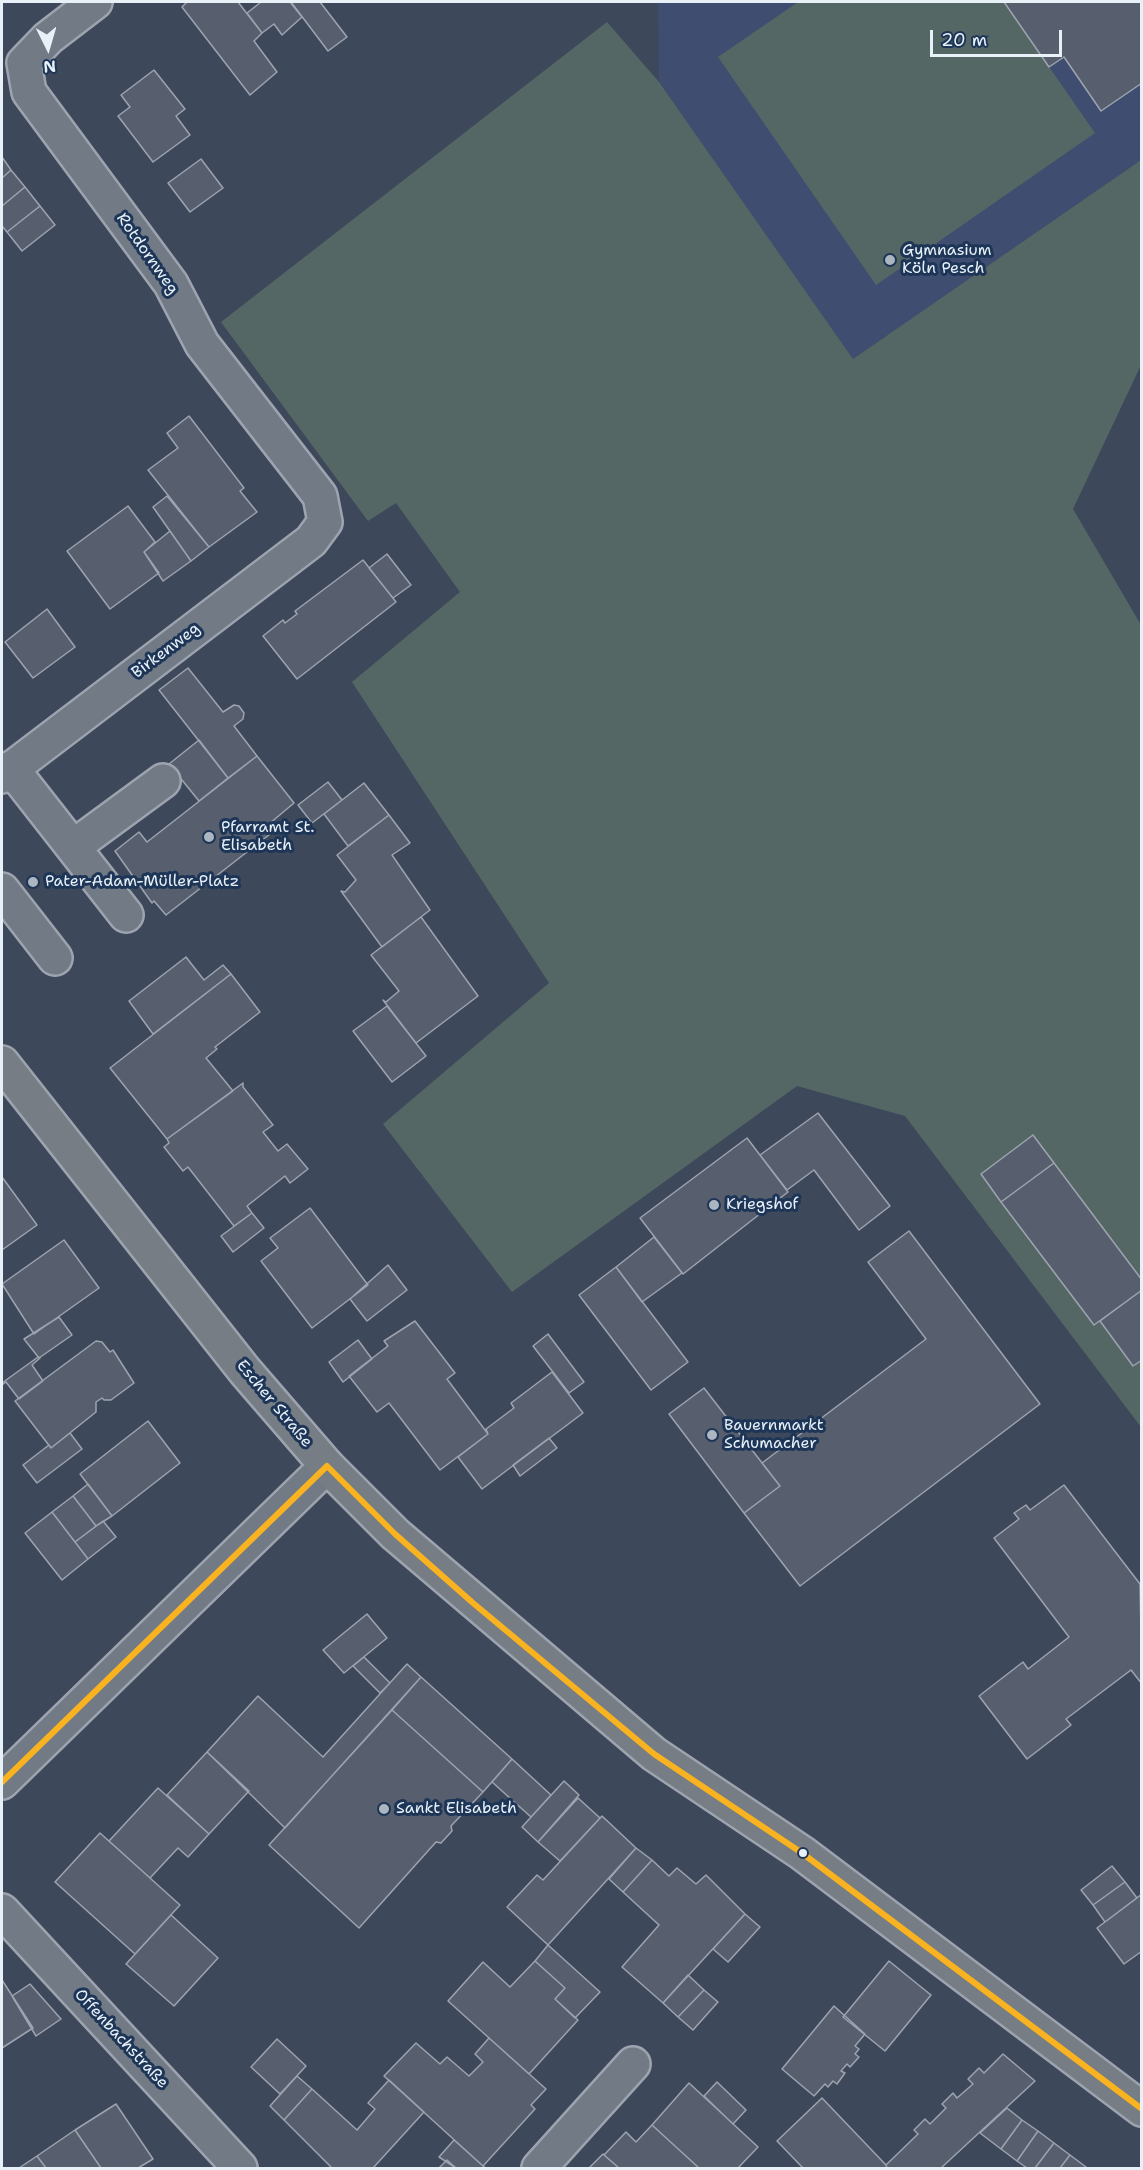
<!DOCTYPE html>
<meta charset="utf-8">
<style>
body{margin:0}
#map{position:relative;width:1143px;height:2170px;overflow:hidden;background:#3d485b;font-family:"Shantell Sans",sans-serif}
canvas{display:block}
.frame{position:absolute;inset:0;border:3px solid #e8f1f8;pointer-events:none}
.north{position:absolute;left:18px;top:18px;width:60px;height:60px;-webkit-text-stroke:4px #1d3557;paint-order:stroke;rotate:175deg;font-size:16px;font-weight:700;line-height:24px;text-align:center;color:#e8f1f8}
.north::after{content:'';display:block;margin:auto;width:21px;height:27px;background:#e8f1f8;clip-path:polygon(50% 0,100% 100%,50% 72%,0 100%)}
.scale{position:absolute;left:930px;top:30px;width:132px;height:27px;box-sizing:border-box;border:3px solid #e8f1f8;border-top:0;padding-left:8px;font-size:18px;line-height:21px;white-space:nowrap;color:#e8f1f8;-webkit-text-stroke:4px #1d3557;paint-order:stroke}
</style>
<div id="map">
<canvas width="1143" height="2170"></canvas>
<div class="frame"></div>
<div class="north">N</div>
<div class="scale">20 m</div>
</div>
<script>
const ctx = document.querySelector('canvas').getContext('2d');
ctx.lineJoin = 'round';
function fill(path, color) { ctx.fillStyle = color; ctx.fill(path, 'evenodd'); }
function strokePath(path, color, width, dash) { ctx.strokeStyle = color; ctx.lineWidth = width; ctx.lineCap = dash ? 'butt' : 'round'; ctx.setLineDash(dash || []); ctx.stroke(path); }
function label(font, color, halo, rows, align = 'center') {
  ctx.font = font + ' "Shantell Sans",sans-serif'; ctx.lineWidth = 6; ctx.setLineDash([]); ctx.textBaseline = 'middle'; ctx.strokeStyle = halo; ctx.fillStyle = color; for (const [text, x, y, turn = 0] of rows) {
    ctx.save(); ctx.translate(x, y); ctx.rotate((+turn || 0) * Math.PI / 180); ctx.textAlign = isNaN(turn) ? turn : align; if (halo) ctx.strokeText(text, 0, 0); ctx.fillText(text, 0, 0); ctx.restore();
  }
}
fill(new Path2D(`
 M 658,2 L 1141,2 L 1141,160 L 853,359 L 659,82 Z`), '#3e4d70');
fill(new Path2D(`
 M 798,2 L 1004,2 L 1095,133 L 876,285 L 718,57 Z
 M 607,22 L 659,82 L 853,359 L 1141,160 L 1141,365 L 1073,509 L 1141,625 L 1141,1427 L 905,1116 L 797,1086 L 512,1292 L 383,1124 L 549,983 L 352,682 L 460,592 L 396,503 L 368,521 L 221,322 Z`), '#556765');
const building = new Path2D(`
 M 187,2 L 238,2 L 262,33 L 254,41 L 277,72 L 250,95 L 182,7 Z
 M 261,2 L 290,2 L 302,17 L 282,35 L 274,24 L 262,33 L 247,13 Z
 M 291,2 L 320,2 L 347,37 L 328,51 Z
 M 1004,2 L 1142,2 L 1142,83 L 1101,111 L 1064,57 L 1049,67 Z
 M 154,70 L 185,109 L 176,116 L 190,135 L 153,162 L 118,116 L 130,107 L 121,95 Z
 M 2,157 L 11,170 L 2,178 Z
 M 201,159 L 223,188 L 190,212 L 168,183 Z
 M 11,170 L 25,187 L 2,206 L 2,178 Z
 M 25,187 L 40,206 L 7,232 L 2,226 L 2,206 Z
 M 40,206 L 55,225 L 22,251 L 7,232 Z
 M 189,416 L 244,488 L 240,491 L 257,512 L 209,547 L 148,470 L 178,448 L 167,433 Z
 M 167,496 L 209,547 L 191,561 L 153,507 Z
 M 128,506 L 155,542 L 144,552 L 159,573 L 110,609 L 67,551 Z
 M 170,531 L 191,561 L 163,581 L 144,552 Z
 M 387,554 L 411,585 L 393,598 L 369,568 Z
 M 363,560 L 396,602 L 297,679 L 263,636 L 283,620 L 285,623 L 297,614 L 295,611 Z
 M 47,609 L 75,647 L 33,678 L 5,642 Z
 M 188,668 L 223,712 L 234,705 L 239,706 L 244,713 L 243,719 L 234,726 L 257,756 L 228,778 L 159,690 Z
 M 199,740 L 228,778 L 199,801 L 169,764 Z
 M 257,756 L 294,803 L 269,824 L 274,831 L 166,915 L 154,901 L 152,903 L 115,851 L 139,832 L 147,842 Z
 M 328,782 L 342,800 L 312,823 L 298,805 Z
 M 364,783 L 389,815 L 348,846 L 324,814 Z
 M 389,815 L 410,843 L 392,855 L 430,910 L 382,947 L 341,891 L 345,892 L 356,880 L 337,855 Z
 M 421,917 L 478,996 L 416,1043 L 383,1000 L 386,1002 L 399,991 L 371,955 Z
 M 186,957 L 204,980 L 223,965 L 231,974 L 153,1034 L 129,1001 Z
 M 231,974 L 260,1012 L 215,1047 L 217,1049 L 206,1058 L 233,1091 L 167,1139 L 110,1068 Z
 M 387,1006 L 426,1056 L 392,1082 L 353,1031 Z
 M 243,1083 L 243,1087 L 273,1125 L 263,1132 L 278,1151 L 287,1144 L 308,1169 L 290,1183 L 285,1176 L 247,1206 L 252,1213 L 234,1226 L 188,1167 L 183,1171 L 164,1147 L 169,1143 L 167,1139 Z
 M 818,1113 L 890,1206 L 859,1230 L 814,1170 L 787,1190 L 760,1155 Z
 M 1033,1135 L 1054,1163 L 1001,1202 L 981,1174 Z
 M 747,1138 L 788,1192 L 683,1274 L 640,1218 Z
 M 1054,1163 L 1142,1280 L 1142,1290 L 1094,1325 L 1001,1202 Z
 M 2,1177 L 37,1225 L 2,1250 Z
 M 310,1208 L 368,1285 L 312,1328 L 261,1261 L 278,1248 L 270,1238 Z
 M 252,1213 L 264,1228 L 233,1252 L 221,1236 Z
 M 909,1231 L 1040,1404 L 800,1586 L 744,1513 L 780,1486 L 762,1463 L 926,1339 L 868,1262 Z
 M 654,1237 L 682,1273 L 642,1302 L 616,1267 Z
 M 64,1240 L 99,1288 L 34,1334 L 2,1284 Z
 M 388,1265 L 407,1290 L 367,1321 L 350,1299 Z
 M 616,1267 L 688,1362 L 651,1390 L 579,1295 Z
 M 1142,1290 L 1142,1360 L 1133,1366 L 1100,1321 Z
 M 59,1317 L 72,1335 L 39,1358 L 24,1339 Z
 M 415,1321 L 455,1373 L 447,1379 L 488,1434 L 440,1470 L 389,1403 L 377,1412 L 349,1376 L 388,1346 L 384,1341 Z
 M 548,1334 L 584,1382 L 569,1393 L 533,1346 Z
 M 358,1340 L 372,1359 L 343,1382 L 329,1362 Z
 M 96,1341 L 102,1342 L 110,1352 L 113,1350 L 134,1383 L 111,1400 L 104,1400 L 102,1398 L 96,1402 L 96,1412 L 51,1448 L 15,1401 Z
 M 38,1357 L 40,1358 L 32,1365 L 43,1381 L 19,1399 L 6,1382 L 2,1385 L 2,1383 Z
 M 552,1372 L 583,1413 L 482,1489 L 458,1457 L 488,1434 L 486,1429 L 514,1408 L 511,1403 Z
 M 704,1388 L 780,1486 L 744,1513 L 669,1414 Z
 M 148,1421 L 180,1463 L 112,1516 L 80,1474 Z
 M 70,1433 L 82,1449 L 37,1483 L 23,1465 L 49,1445 L 51,1448 Z
 M 549,1438 L 557,1448 L 520,1476 L 513,1465 Z
 M 88,1484 L 112,1516 L 96,1526 L 73,1496 Z
 M 1064,1485 L 1140,1584 L 1142,1684 L 1131,1670 L 1066,1719 L 1071,1725 L 1027,1759 L 979,1696 L 1023,1662 L 1028,1669 L 1069,1637 L 994,1538 L 1019,1519 L 1014,1513 L 1026,1505 L 1030,1510 Z
 M 73,1496 L 96,1526 L 75,1542 L 52,1512 Z
 M 52,1512 L 88,1559 L 62,1580 L 25,1533 Z
 M 103,1521 L 116,1537 L 88,1559 L 75,1542 Z
 M 367,1614 L 387,1638 L 344,1673 L 323,1650 Z
 M 364,1657 L 390,1683 L 380,1693 L 353,1666 Z
 M 407,1664 L 421,1677 L 285,1828 L 207,1752 L 258,1696 L 323,1757 Z
 M 421,1677 L 512,1759 L 483,1792 L 392,1710 Z
 M 392,1710 L 483,1792 L 451,1826 L 452,1831 L 441,1843 L 436,1842 L 359,1928 L 269,1845 Z
 M 207,1752 L 249,1791 L 209,1834 L 167,1795 Z
 M 512,1759 L 551,1795 L 531,1817 L 492,1782 Z
 M 564,1781 L 579,1795 L 538,1842 L 522,1827 Z
 M 158,1788 L 209,1834 L 188,1857 L 178,1848 L 150,1878 L 109,1841 Z
 M 578,1798 L 600,1818 L 560,1861 L 538,1842 Z
 M 602,1816 L 636,1848 L 548,1945 L 507,1907 L 537,1875 L 543,1880 Z
 M 100,1833 L 180,1905 L 135,1954 L 55,1882 Z
 M 636,1848 L 652,1860 L 623,1892 L 609,1879 Z
 M 652,1860 L 669,1876 L 677,1868 L 696,1884 L 706,1875 L 745,1914 L 663,2003 L 622,1967 L 659,1925 L 623,1892 Z
 M 1112,1866 L 1125,1882 L 1093,1905 L 1081,1890 Z
 M 1125,1882 L 1137,1898 L 1105,1922 L 1093,1905 Z
 M 1142,1894 L 1142,1951 L 1124,1964 L 1097,1928 Z
 M 745,1914 L 760,1927 L 728,1962 L 713,1949 Z
 M 171,1915 L 218,1958 L 174,2006 L 126,1964 Z
 M 548,1945 L 600,1992 L 575,2018 L 555,1999 L 565,1988 L 535,1961 Z
 M 535,1961 L 565,1988 L 555,1999 L 578,2020 L 529,2074 L 448,2001 L 483,1962 L 510,1987 Z
 M 889,1961 L 931,1995 L 885,2051 L 843,2017 Z
 M 688,1975 L 704,1990 L 678,2017 L 663,2003 Z
 M 2,1980 L 33,2028 L 2,2048 Z
 M 30,1984 L 61,2019 L 36,2036 L 12,1996 Z
 M 704,1990 L 718,2002 L 693,2030 L 678,2017 Z
 M 834,2006 L 865,2034 L 855,2046 L 859,2049 L 855,2054 L 859,2057 L 850,2067 L 847,2064 L 841,2071 L 845,2073 L 837,2084 L 833,2081 L 828,2087 L 825,2084 L 814,2096 L 782,2069 Z
 M 489,2038 L 546,2089 L 531,2105 L 535,2109 L 483,2166 L 384,2076 L 416,2043 L 440,2064 L 447,2057 L 469,2076 L 483,2062 L 475,2054 Z
 M 277,2039 L 306,2066 L 280,2094 L 251,2067 Z
 M 1003,2054 L 1035,2081 L 941,2168 L 887,2168 L 886,2165 L 918,2134 L 914,2130 L 925,2119 L 930,2124 L 946,2108 L 942,2104 L 953,2093 L 957,2098 L 973,2084 L 968,2079 L 979,2068 L 984,2073 Z
 M 297,2076 L 312,2089 L 284,2120 L 270,2106 Z
 M 389,2080 L 424,2112 L 373,2168 L 332,2168 L 284,2120 L 312,2089 L 357,2130 L 375,2109 L 368,2103 Z
 M 717,2082 L 746,2110 L 733,2124 L 704,2096 Z
 M 689,2083 L 758,2147 L 738,2168 L 699,2168 L 652,2125 Z
 M 822,2098 L 886,2165 L 887,2168 L 803,2168 L 777,2141 Z
 M 116,2104 L 153,2159 L 138,2168 L 101,2168 L 75,2130 Z
 M 1007,2108 L 1022,2120 L 1001,2149 L 980,2133 Z
 M 1022,2120 L 1038,2131 L 1017,2161 L 1001,2149 Z
 M 652,2125 L 699,2168 L 619,2168 L 604,2155 L 626,2132 L 636,2142 Z
 M 75,2130 L 101,2168 L 46,2168 L 37,2156 Z
 M 1038,2131 L 1054,2143 L 1035,2168 L 1027,2168 L 1017,2161 Z
 M 454,2140 L 483,2166 L 486,2168 L 456,2168 L 439,2157 Z
 M 1054,2143 L 1070,2155 L 1060,2168 L 1035,2168 Z
 M 603,2154 L 604,2155 L 619,2168 L 589,2168 Z
 M 1070,2155 L 1086,2167 L 1085,2168 L 1060,2168 Z
 M 37,2156 L 46,2168 L 19,2168 Z
 M 447,2160 L 456,2168 L 439,2168 Z`);
fill(building, '#575e6e');
strokePath(building, '#9ea4af', 1.5);
const minor = new Path2D(`
 M 11,768 L 126,915
 M 2,776 L 311,541 L 325,522 L 320,496 L 202,344 L 171,284 L 29,92 L 24,63 L 48,38 L 95,2
 M 73,847 L 163,781
 M 2,890 L 55,958
 M 2,1782 L 327,1466
 M 2,1911 L 240,2168
 M 539,2168 L 633,2064`);
const major = new Path2D(`
 M 2,1063 L 245,1371 L 327,1466 L 395,1534 L 654,1754 L 802,1853 L 1142,2109`);
strokePath(minor, '#9ea4af', 38);
strokePath(major, '#9ea4af', 38);
strokePath(minor, '#727a85', 33);
strokePath(major, '#767d84', 33);
strokePath(new Path2D(`
 M 2,1782 L 327,1466 L 395,1534 L 473,1603 L 654,1754 L 802,1853 L 1142,2109`), '#f9b220', 6);
for (const [x, y, r, color] of [
 [890,260,6,"#acb6c1"],
 [209,837,6,"#acb6c1"],
 [33,882,6,"#acb6c1"],
 [714,1205,6,"#acb6c1"],
 [712,1435,6,"#acb6c1"],
 [384,1809,6,"#acb6c1"],
 [803,1853,5,"#e8f1f8"]
]) { const dot = new Path2D(); dot.arc(x, y, r, 0, 2 * Math.PI); ctx.fillStyle = color; ctx.fill(dot); strokePath(dot, '#1d3557', 2); }
label('16px', '#e8f1f8', '#1d3557', [
 ["Gymnasium",902,251],
 ["Köln Pesch",902,269],
 ["Pfarramt St.",221,828],
 ["Elisabeth",221,846],
 ["Pater-Adam-Müller-Platz",45,882],
 ["Kriegshof",726,1205],
 ["Bauernmarkt",724,1426],
 ["Schumacher",724,1444],
 ["Sankt Elisabeth",396,1809]
], 'left');
label('16px', '#e8f1f8', '#1d3557', [
 ["Rotdornweg",147,254,55],
 ["Birkenweg",166,651,-37],
 ["Escher Straße",274,1404,50],
 ["Offenbachstraße",121,2039,47]
]);
</script>
